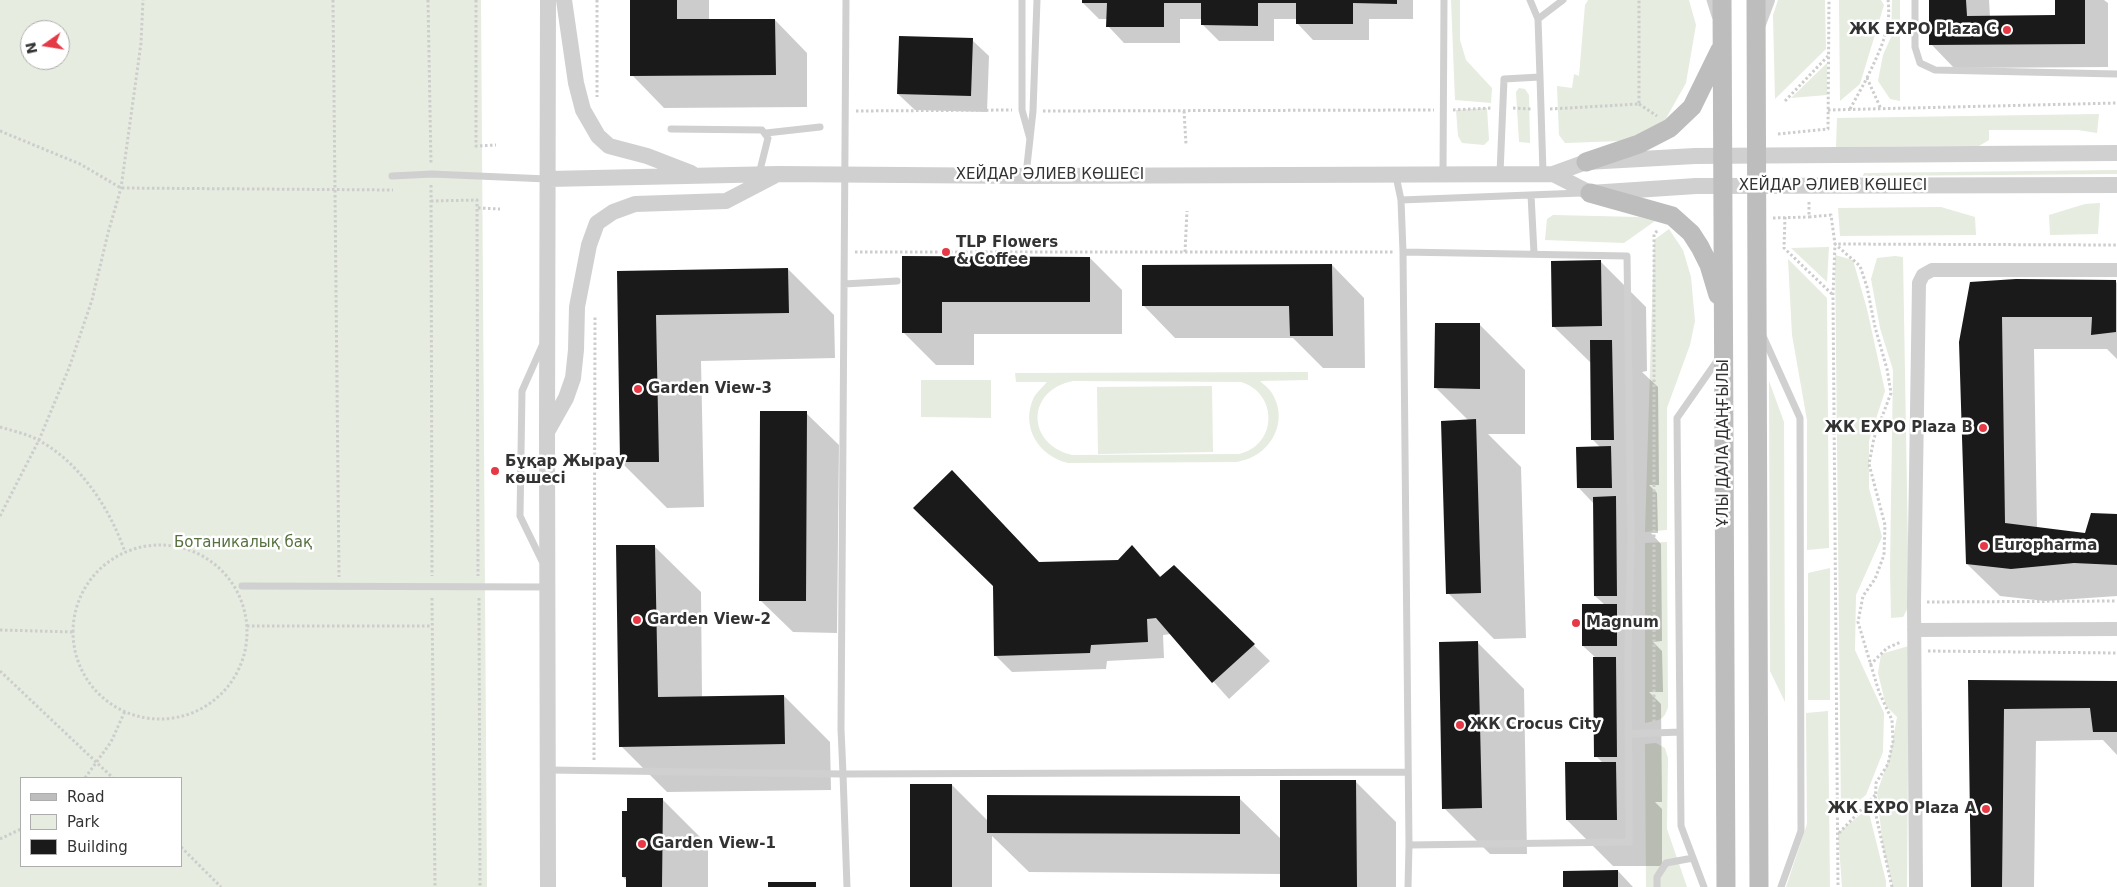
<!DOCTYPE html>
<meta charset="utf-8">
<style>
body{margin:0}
#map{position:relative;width:2117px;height:887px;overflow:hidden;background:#fff;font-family:"DejaVu Sans",sans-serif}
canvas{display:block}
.legend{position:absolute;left:20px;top:777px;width:162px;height:90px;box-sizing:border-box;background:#fff;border:1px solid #adadad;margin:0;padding:6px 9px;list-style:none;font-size:15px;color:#333}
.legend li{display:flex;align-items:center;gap:10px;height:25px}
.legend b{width:25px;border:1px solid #adadad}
.north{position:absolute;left:20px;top:20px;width:50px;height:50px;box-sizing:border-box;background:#fff;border:1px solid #adadad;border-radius:50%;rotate:257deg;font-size:14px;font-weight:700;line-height:20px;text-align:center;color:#333}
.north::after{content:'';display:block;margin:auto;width:18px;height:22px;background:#e63946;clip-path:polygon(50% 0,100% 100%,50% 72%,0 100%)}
</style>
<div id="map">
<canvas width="2117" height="887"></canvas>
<ul class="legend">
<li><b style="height:6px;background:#bdbdbd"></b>Road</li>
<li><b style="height:14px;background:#e6ecdf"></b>Park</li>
<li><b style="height:14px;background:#1a1a1a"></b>Building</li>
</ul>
<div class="north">N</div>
</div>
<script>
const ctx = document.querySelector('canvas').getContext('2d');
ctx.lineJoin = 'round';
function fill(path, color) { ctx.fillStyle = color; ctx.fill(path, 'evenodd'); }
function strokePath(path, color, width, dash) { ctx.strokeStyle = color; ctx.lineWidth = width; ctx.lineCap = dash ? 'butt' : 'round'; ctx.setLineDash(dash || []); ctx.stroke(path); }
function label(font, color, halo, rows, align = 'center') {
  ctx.font = font + ' "DejaVu Sans",sans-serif'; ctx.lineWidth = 5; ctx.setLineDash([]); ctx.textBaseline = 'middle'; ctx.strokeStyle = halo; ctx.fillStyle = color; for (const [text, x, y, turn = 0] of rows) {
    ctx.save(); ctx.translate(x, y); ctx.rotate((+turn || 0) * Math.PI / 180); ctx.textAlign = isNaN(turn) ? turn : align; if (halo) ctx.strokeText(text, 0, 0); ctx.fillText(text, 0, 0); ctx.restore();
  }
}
fill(new Path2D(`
 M 0,0 L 481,0 L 487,887 L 0,887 ZM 30,30 L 60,30 L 60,60 L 30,60 ZM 21,778 L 181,778 L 181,866 L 21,866 Z
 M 1451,0 L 1460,0 L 1460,40 L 1466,60 L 1492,88 L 1491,103 L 1455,100 Z
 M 1588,0 L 1689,0 L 1696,25 L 1686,83 L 1664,122 L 1657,130 L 1622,141 L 1565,143 L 1559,135 L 1557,86 L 1572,88 L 1574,74 L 1579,76 L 1585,5 Z
 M 1778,0 L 1825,0 L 1826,49 L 1775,99 L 1773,15 Z
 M 1839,0 L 1881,0 L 1884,5 L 1860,84 L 1840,101 Z
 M 1892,0 L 1900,0 L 1900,101 L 1890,99 L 1878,81 L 1883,55 L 1891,37 Z
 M 1827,63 L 1827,95 L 1791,98 Z
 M 1519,88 L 1525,89 L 1529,95 L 1530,143 L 1519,142 L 1516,92 Z
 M 1487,108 L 1489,140 L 1484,145 L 1462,143 L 1458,136 L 1456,110 Z
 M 2099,114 L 2097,133 L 2078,130 L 1989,130 L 1989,140 L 1979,146 L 1836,147 L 1837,118 Z
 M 2117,170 L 2117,174 L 1863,176 L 1864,173 Z
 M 2100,203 L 2098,234 L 2050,235 L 2049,215 L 2085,204 Z
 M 1941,207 L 1975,217 L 1976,235 L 1840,236 L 1838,208 Z
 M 1553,215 L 1639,217 L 1655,221 L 1624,243 L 1545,240 L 1547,219 Z
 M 1669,229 L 1683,250 L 1691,277 L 1695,321 L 1690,345 L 1667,408 L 1667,530 L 1645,532 L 1654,240 Z
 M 1829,247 L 1827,282 L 1791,248 Z
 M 1835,255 L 1853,260 L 1867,309 L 1885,391 L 1869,441 L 1869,488 L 1882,537 L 1856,595 L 1855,650 L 1884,713 L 1883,752 L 1866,795 L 1841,815 Z
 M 1895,256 L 1903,257 L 1909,606 L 1903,617 L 1891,618 L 1890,568 L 1893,370 L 1880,328 L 1871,279 L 1877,258 Z
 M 1788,259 L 1827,298 L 1829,548 L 1807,550 L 1807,420 L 1792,335 Z
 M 1308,372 L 1308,380 L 1260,381 C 1264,385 1270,389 1273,395 C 1290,425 1267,459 1235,462 L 1068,463 C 1038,456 1020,426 1034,397 C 1037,392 1043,387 1047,382 L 1016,382 L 1015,373 ZM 1073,381 L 1241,382 C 1278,393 1278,445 1239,454 L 1072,455 C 1026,444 1026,390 1073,381 Z
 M 921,380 L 991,380 L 991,418 L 921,417 Z
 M 1769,381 L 1784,422 L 1785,702 L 1770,671 Z
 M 1212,386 L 1213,452 L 1098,454 L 1097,387 Z
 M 1667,542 L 1668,707 C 1664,721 1659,720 1645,723 L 1645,543 Z
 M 1830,568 L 1830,700 L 1808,700 L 1808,573 Z
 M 1909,646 L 1907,887 L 1893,887 L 1883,848 L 1877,793 L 1890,755 L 1897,717 L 1886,706 L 1878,673 L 1881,654 Z
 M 1828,711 L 1830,887 L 1786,887 L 1807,824 L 1806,713 Z
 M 1656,743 L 1665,748 L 1668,758 L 1667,829 L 1687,887 L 1646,887 L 1645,744 Z
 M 1869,813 L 1886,881 L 1886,887 L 1842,887 L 1838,833 L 1861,814 Z`), '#e6ecdf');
fill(new Path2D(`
 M 631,0 L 709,0 L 709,21 L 775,20 L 807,53 L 807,107 L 664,108 L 632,75 Z
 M 1083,0 L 1413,0 L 1413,19 L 1369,19 L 1369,40 L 1313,40 L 1297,23 L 1297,19 L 1274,19 L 1274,41 L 1219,41 L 1203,25 L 1203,19 L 1180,19 L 1180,43 L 1124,43 L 1108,26 L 1108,19 L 1099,19 L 1083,3 Z
 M 1930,0 L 1989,0 L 1990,17 L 2057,16 L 2056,0 L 2104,0 L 2108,3 L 2108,67 L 1954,68 L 1931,44 Z
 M 972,40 L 989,56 L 987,112 L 915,110 L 898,94 Z
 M 903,257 L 1090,258 L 1122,290 L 1122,334 L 974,334 L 974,365 L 936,365 L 903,332 Z
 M 1600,261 L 1646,307 L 1647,371 L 1642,372 L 1658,387 L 1659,485 L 1649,485 L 1657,493 L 1658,533 L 1651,533 L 1661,544 L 1662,641 L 1653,642 L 1662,651 L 1663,692 L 1649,692 L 1661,704 L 1662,802 L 1655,802 L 1662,809 L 1662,866 L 1613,866 L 1567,820 L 1603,763 L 1596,756 L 1595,657 L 1583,646 L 1605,605 L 1595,596 L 1594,504 L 1579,488 L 1601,448 L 1592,439 L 1592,364 L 1553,326 Z
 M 1332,265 L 1364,298 L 1365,368 L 1323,368 L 1293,338 L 1175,338 L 1143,305 Z
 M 788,269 L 834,315 L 835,358 L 701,361 L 704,507 L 667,508 L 621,462 L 618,272 Z
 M 2115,281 L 2117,283 L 2117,359 L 2107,349 L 2034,349 L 2037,528 L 2086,534 L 2117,516 L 2117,596 L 2045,601 L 2000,596 L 1967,564 L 1971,283 Z
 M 1479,324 L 1525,370 L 1525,434 L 1488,434 L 1521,467 L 1526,638 L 1494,639 L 1448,593 L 1469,421 L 1436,388 Z
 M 806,413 L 839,445 L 837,633 L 793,632 L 760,600 Z
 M 654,546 L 701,592 L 702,697 L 784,696 L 830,742 L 831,790 L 667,792 L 621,746 Z
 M 1132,547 L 1161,577 L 1173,566 L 1270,661 L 1229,699 L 1171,634 L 1163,635 L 1164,658 L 1107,661 L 1106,669 L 1012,672 L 995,655 L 1040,563 L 1118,561 Z
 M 1478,643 L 1524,689 L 1527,854 L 1490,854 L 1444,808 Z
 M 1969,681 L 2117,682 L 2117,755 L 2103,740 L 2036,741 L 2034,887 L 1972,887 Z
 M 1356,782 L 1396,822 L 1396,887 L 1281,887 L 1281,874 L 1029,872 L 992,836 L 992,887 L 912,887 L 952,785 L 989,822 L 1239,798 L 1281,839 Z
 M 662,799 L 708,845 L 708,887 L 627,887 L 627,881 L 623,877 L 628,812 Z
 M 1618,871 L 1633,887 L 1565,887 Z`), '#0003');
fill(new Path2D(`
 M 630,0 L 677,0 L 677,19 L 775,19 L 776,75 L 630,76 Z
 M 1082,0 L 1397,0 L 1397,4 L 1353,3 L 1353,24 L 1296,24 L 1296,3 L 1258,3 L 1258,26 L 1201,25 L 1201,3 L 1164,3 L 1164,27 L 1106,27 L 1107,3 L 1082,3 Z
 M 1929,0 L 1966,0 L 1967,16 L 2055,15 L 2055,0 L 2085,0 L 2085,44 L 1929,45 Z
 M 899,36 L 973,38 L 971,96 L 897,94 Z
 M 902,256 L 1090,257 L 1090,302 L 942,302 L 942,333 L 902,333 Z
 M 1601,260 L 1602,326 L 1552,327 L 1551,261 Z
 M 1332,264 L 1333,336 L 1290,336 L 1289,306 L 1142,306 L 1142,265 Z
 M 788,268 L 789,313 L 656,315 L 659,462 L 620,462 L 617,271 Z
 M 2016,279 L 2116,280 L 2116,332 L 2091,335 L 2092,317 L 2002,317 L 2005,523 L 2085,533 L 2091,513 L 2117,514 L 2117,565 L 2074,563 L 2011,569 L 1966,564 L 1959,342 L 1970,282 Z
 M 1435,323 L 1480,323 L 1480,389 L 1434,388 Z
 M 1590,340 L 1612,340 L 1614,440 L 1591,440 Z
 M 760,411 L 807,411 L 806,601 L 759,601 Z
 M 1476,419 L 1481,593 L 1446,594 L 1441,421 Z
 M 1611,446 L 1612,488 L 1577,488 L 1576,447 Z
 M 952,470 L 1039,562 L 1118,560 L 1132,545 L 1160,577 L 1174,565 L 1255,644 L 1212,683 L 1156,618 L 1147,619 L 1148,642 L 1091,645 L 1090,653 L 994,656 L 993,586 L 913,508 Z
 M 1616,496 L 1617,596 L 1594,596 L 1593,497 Z
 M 616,545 L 655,545 L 658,697 L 784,695 L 785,744 L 619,747 Z
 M 1582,604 L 1617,604 L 1617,646 L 1582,646 Z
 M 1478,641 L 1482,808 L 1442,809 L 1439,642 Z
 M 1593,657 L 1616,657 L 1617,757 L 1594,757 Z
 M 1968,680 L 2117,681 L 2117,732 L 2093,732 L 2090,708 L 2004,709 L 2002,887 L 1971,887 Z
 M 1565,762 L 1616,762 L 1617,820 L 1566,820 Z
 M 1280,780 L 1356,780 L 1357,887 L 1280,887 Z
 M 910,784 L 952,784 L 952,887 L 910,887 Z
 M 987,795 L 1240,796 L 1240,834 L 987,833 Z
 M 627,798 L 663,798 L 662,887 L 626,887 L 626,877 L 622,877 L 622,811 L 627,811 Z
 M 1618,870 L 1618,887 L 1563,887 L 1563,871 Z
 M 768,882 L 816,882 L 816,887 L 768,887 Z`), '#1a1a1a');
strokePath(new Path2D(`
 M 333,0 L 339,577
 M 428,0 L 431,164
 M 476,0 L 476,146 L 496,145
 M 597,0 L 597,97
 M 1867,78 C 1879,52 1892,29 1888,0
 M 1785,101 L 1828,56
 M 1639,104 L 1657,116
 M 1513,108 L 1532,109
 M 1550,109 L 1639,104 L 1639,0
 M 1850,109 L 1867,78 L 1881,109
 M 1453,110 L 1492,108
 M 1828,110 L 2117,103
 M 856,111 L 1012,110
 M 1043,111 L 1434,110
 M 1184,111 L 1186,144
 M 0,131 L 80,164 L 121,188 L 393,190
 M 1778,134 L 1828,129 L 1829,0
 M 431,185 L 432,576
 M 431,201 L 477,200 L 478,576
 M 1809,202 L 1809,217 L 1831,215 L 1835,244 L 1833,295 L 1838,887
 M 478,208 L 500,209
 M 1785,217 L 1784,248 L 1833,295
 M 1773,218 L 1809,217
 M 855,252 L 1393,252
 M 1185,252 L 1187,211
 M 0,427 C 13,431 28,434 40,441 C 81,464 110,509 125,552
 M 0,516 L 39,440 L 69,368 L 92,300 L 108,233 L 121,188 L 141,43 L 143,0
 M73 632a87 87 0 1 1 174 0a87 87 0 1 1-174 0Z
 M 432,598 L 435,887
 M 479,598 L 480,887
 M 1927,602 L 2117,601
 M 247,626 L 432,626
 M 0,630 L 73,632
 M 1928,651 L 2117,653
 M 1870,665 L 1887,648 L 1901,642
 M 0,671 L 113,778
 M 1654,722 L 1654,234 L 1658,230
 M 594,760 L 595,316
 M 85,778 L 111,742 L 125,711
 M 1839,833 L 1876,794
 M 0,839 L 21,829
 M 181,847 L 221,887
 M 1892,887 L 1875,811 L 1876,783 L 1888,764 L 1893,741 L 1892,720 L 1879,692 L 1858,622 L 1863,596 L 1875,579 L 1884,555 L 1885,525 L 1869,464 L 1874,438 L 1891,393 L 1887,369 L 1875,327 L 1867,287 L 1860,266 L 1835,244 L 2117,245`), '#cdcdcd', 3, [2.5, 2.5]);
strokePath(new Path2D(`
 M 1022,0 L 1022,110 L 1030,139
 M 1530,0 L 1538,19
 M 1710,0 L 1715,16
 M 1915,0 L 1915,47 L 1920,63 L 1935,70 L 2117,74
 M 1540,77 L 1538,19 L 1563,0
 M 671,129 L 762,130 L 768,138 L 759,174
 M 766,133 L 820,127
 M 1443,173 L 1444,0
 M 1500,173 L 1504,79 L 1540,77 L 1543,173
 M 1026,175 L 1033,111 L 1037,0
 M 392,176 L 432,174 L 547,179
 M 1396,176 L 1401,200 L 1403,252 L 1409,845 L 1629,842 L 1628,651 L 1631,540 L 1627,256 L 1403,252
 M 1531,195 L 1534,253
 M 1401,200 L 1581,193
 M 844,284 L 897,281
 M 1763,336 L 1800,418 L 1801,831 L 1781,887
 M 542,346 L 522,391 L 520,516 L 542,561
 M 242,586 L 547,587
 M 1628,734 L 1680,732
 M 548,770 L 843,774 L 841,729 L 846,0
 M 847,887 L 843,774 L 1408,772
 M 1408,887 L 1409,845
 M 1657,887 L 1657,877 L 1666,863 L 1693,858
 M 1704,887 L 1681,826 L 1677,418 L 1719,358`), '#d0d0d0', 7);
strokePath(new Path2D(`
 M 1759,24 L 1768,0
 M 1914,630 L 2117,629
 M 1916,887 L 1914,602 L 1919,283 L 1923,275 L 1932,270 L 2117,270`), '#d0d0d0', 14);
strokePath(new Path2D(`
 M 548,0 L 547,432 L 548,887
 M 564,0 L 576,83 L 583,110 L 598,136 L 609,146 L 647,156 L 691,173
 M 1553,174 L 1590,193 L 1696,186 L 2117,185
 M 548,179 L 778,174 L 1026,176 L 1553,174 L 1586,162 L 1695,156 L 2117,153
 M 548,430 L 566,398 L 573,378 L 576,350 L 577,307 L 589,245 L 597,223 L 613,212 L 635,204 L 726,201 L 774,176`), '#d0d0d0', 16);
strokePath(new Path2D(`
 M 1722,0 L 1726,887
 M 1756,0 L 1759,887
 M 1586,162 L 1639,144 L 1670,128 L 1692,107 L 1720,50
 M 1590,193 L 1672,216 L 1691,233 L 1700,247 L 1709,265 L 1718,295`), '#bdbdbd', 19);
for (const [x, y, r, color] of [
 [2007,30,5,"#e63946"],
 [946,252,5,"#e63946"],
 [638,389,5,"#e63946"],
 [1983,428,5,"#e63946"],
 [495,471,5,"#e63946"],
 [1984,546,5,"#e63946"],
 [637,620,5,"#e63946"],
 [1576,623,5,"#e63946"],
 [1460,725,5,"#e63946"],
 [1986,809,5,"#e63946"],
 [642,844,5,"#e63946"]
]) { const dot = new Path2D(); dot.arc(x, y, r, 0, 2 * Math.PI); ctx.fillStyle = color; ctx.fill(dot); strokePath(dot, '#fff', 2); }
label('bold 15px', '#333', '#fff', [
 ["ЖК EXPO Plaza C",1997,30,"right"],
 ["TLP Flowers",956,243],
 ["& Coffee",956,260],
 ["Garden View-3",648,389],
 ["ЖК EXPO Plaza B",1973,428,"right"],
 ["Бұқар Жырау",505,462],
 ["көшесі",505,479],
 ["Europharma",1994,546],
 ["Garden View-2",647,620],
 ["Magnum",1586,623],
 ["ЖК Crocus City",1470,725],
 ["ЖК EXPO Plaza A",1976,809,"right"],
 ["Garden View-1",652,844]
], 'left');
label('15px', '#333', '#fff', [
 ["ХЕЙДАР ӘЛИЕВ КӨШЕСІ",1050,175],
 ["ХЕЙДАР ӘЛИЕВ КӨШЕСІ",1833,186],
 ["ҰЛЫ ДАЛА ДАҢҒЫЛЫ",1724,443,-90]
]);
label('15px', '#56703f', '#fff', [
 ["Ботаникалық бақ",243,543]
]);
</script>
